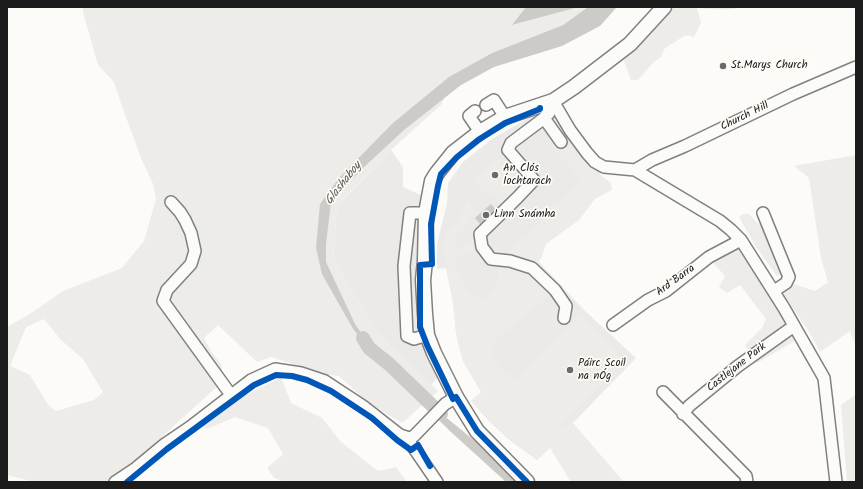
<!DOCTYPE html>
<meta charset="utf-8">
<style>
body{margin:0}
#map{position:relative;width:863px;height:489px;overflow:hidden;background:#fcfbf8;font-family:Kalam,sans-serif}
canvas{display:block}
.frame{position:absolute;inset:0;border:8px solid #1c1c1c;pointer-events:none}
</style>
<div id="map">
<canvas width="863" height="489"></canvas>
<div class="frame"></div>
</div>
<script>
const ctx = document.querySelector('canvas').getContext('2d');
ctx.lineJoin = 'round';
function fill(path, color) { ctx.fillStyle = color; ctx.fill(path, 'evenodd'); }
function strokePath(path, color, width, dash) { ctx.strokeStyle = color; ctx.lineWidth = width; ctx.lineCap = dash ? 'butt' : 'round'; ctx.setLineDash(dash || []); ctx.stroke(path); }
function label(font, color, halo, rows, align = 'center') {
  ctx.font = font + ' Kalam,sans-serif'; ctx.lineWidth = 3.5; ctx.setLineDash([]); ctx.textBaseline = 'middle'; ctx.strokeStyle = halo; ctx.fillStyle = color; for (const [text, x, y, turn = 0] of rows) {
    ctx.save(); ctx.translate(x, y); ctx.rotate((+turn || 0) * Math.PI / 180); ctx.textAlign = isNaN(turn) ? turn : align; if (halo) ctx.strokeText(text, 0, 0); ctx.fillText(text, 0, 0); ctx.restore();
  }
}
fill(new Path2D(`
 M 552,112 L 582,153 L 601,174 L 523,245 L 584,310 L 636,358 L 537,460 L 508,439 L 488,420 L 471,401 L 481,392 L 463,361 L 456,333 L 453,302 L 446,268 L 437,269 L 437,244 L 447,203 L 448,183 L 463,162 L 492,139 L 521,122 L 534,116 L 545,113 Z
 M 391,150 L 403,167 L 403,187 L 423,196 L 418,253 L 417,329 L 430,351 L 440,375 L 431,385 L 375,330 L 333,258 L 337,206 Z`), '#ebeae8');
fill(new Path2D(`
 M 83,7 L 526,7 L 513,25 L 579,7 L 588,7 L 563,25 L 492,53 L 450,77 L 442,104 L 391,150 L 344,198 L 337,208 L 333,258 L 375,330 L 438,391 L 402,423 L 367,402 L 339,376 L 323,374 L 271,357 L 257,362 L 218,325 L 204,338 L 211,351 L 221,364 L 224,380 L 210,393 L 164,435 L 133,468 L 109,482 L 34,482 L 7,475 L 7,327 L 33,312 L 63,291 L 122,268 L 144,241 L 156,199 L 153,184 L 141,158 L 123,109 L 114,82 L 98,65 L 83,12 ZM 44,319 L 60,339 L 83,359 L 103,392 L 94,400 L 56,411 L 49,406 L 30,375 L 10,366 L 26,327 Z
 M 672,7 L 743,7 C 729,11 712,9 697,8 L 701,23 L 694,37 L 686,35 L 665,48 L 661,57 L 654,62 L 638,80 L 631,80 L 623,59 Z
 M 571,145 L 596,172 L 611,183 L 612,190 L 595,199 L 579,220 L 546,244 L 541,259 L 533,266 L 505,256 L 518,241 L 529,233 L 541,220 L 548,208 L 561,201 L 581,180 L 558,154 L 564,148 Z
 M 504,155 L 517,170 L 514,173 L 525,185 L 502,205 L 491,192 L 487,195 L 473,179 Z
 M 856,155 L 856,347 L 850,331 L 820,352 L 809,332 L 784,295 L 786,290 L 791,283 L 815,291 L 828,282 L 821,258 L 809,178 L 794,166 Z
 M 467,200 L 476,212 L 464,230 L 452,240 L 459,248 L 471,243 L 478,246 L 470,250 L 453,262 L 469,293 L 483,301 L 495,289 L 499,269 L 521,270 L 543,283 L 552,293 L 495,341 L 490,352 C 497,362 504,374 515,379 L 579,314 L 626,360 L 562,425 L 566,430 L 573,423 L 624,482 L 571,482 L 550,448 L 537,460 L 508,439 L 471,401 L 481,392 L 463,361 L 458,343 L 456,333 L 453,302 L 446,268 L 444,245 L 447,233 L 459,220 Z
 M 743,214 L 749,214 L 756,222 L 762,226 L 782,268 L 782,274 L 777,276 L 756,247 L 739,217 Z
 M 731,240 L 743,249 L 798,339 L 757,363 L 745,345 L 762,328 L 766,319 L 740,285 L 727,293 L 719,287 L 725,276 L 706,255 Z
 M 281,377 L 291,403 L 322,418 L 341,442 L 378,471 L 396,467 L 407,482 L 285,482 L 274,478 L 267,468 L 283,454 L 268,428 L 235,417 L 207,429 L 199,424 L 246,395 Z
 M 856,394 L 856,482 L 847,482 L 841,405 Z`), '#edece8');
fill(new Path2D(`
 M 526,7 L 579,7 L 512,25 Z
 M 588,7 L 617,7 L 600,26 L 562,46 L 494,67 L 461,85 L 404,130 L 364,167 L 331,202 L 326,244 L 326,262 L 355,324 L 375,353 L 427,402 L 480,445 L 518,482 L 506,482 L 451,432 L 372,355 L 352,327 L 322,274 L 316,248 L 320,204 L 339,178 L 393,123 L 449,77 L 492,53 L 563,25 Z
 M 491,204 L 497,211 L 481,225 L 475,218 Z`), '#cccbc7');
strokePath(new Path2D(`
 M 363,338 L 369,348 L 389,364 L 441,414`), '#cccbc7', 14);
const minor = new Path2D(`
 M 553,101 L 570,130 L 587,153 L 595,162 L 604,167 L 635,170 L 720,221 L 731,230 L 741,240 L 784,308 L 824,378 L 836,482
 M 553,101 L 549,113 L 543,119 L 511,143 L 508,150 L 534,180 L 517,198 L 480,234 L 482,247 L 491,259 L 510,261 L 532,268 L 555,290 L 566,306 L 564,318
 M 486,105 L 494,100 L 505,117
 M 475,111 L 469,116 L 480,132
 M 544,118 L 561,142
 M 635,170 L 652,160 L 685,146 L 793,94 L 856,67
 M 171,202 L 180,212 L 185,220 L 191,233 L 195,251 L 191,264 L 167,290 L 163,301 L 231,395
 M 426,213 L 410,213 L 404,266 L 407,336 L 414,339 L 427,335
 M 763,213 L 789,277 L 786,283 L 774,291
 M 613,325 L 648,300 L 666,291 L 709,257 L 741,240
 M 663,392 L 746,476 L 747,482
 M 683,414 L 689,406 L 738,366 L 794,326
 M 409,438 L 414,436 L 445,404 L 456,397
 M 409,438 L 411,444 L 437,482
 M 115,482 L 136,468 L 165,444 L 190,427 L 251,380 L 275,369 L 301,373 L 325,381 L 363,406 L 400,435 L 409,438`);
const major = new Path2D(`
 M 527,482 L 477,431 L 456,397 L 434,353 L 427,335 L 425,314 L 423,280 L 425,261 L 426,213 L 432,181 L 437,173 L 453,153 L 480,132 L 505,117 L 553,101 L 574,87 L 630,44 L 664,7`);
strokePath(minor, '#81807f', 14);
strokePath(major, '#81807f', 17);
strokePath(minor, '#fbfbf9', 11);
strokePath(major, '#fbfbf9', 14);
strokePath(new Path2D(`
 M 127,482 L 167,449 L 254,385 L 276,375 L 292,376 L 307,380 L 331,391 L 372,418 L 397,440 L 411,450 L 418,445 L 430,466
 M 527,482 L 477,431 L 456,397 L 453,399 L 427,345 L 420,327 L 420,265 L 432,264 L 431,224 L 438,186 L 441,174 L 457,157 L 478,140 L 505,123 L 540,109 L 540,108`), '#0057b8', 6);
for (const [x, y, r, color] of [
 [723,66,4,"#6a6a69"],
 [495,175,4,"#6a6a69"],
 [486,215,4,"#6a6a69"],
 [570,370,4,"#6a6a69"]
]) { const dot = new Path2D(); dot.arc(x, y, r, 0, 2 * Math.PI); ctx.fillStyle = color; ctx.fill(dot); strokePath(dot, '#fdfcf7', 1.5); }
label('11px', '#1c1c1c', '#fdfcf7', [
 ["St.Marys Church",731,66],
 ["An Clós",503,169],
 ["Íochtarach",503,182],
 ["Linn Snámha",494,215],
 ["Páirc Scoil",578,364],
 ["na nÓg",578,377]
], 'left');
label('11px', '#1c1c1c', '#fdfcf7', [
 ["Church Hill",745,117,-26],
 ["Ard Barra",676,281,-36],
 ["Castlejane Park",737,368,-38]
]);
label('italic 12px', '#5a5a58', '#fdfcf7', [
 ["Glashaboy",344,184,-52]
]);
</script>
